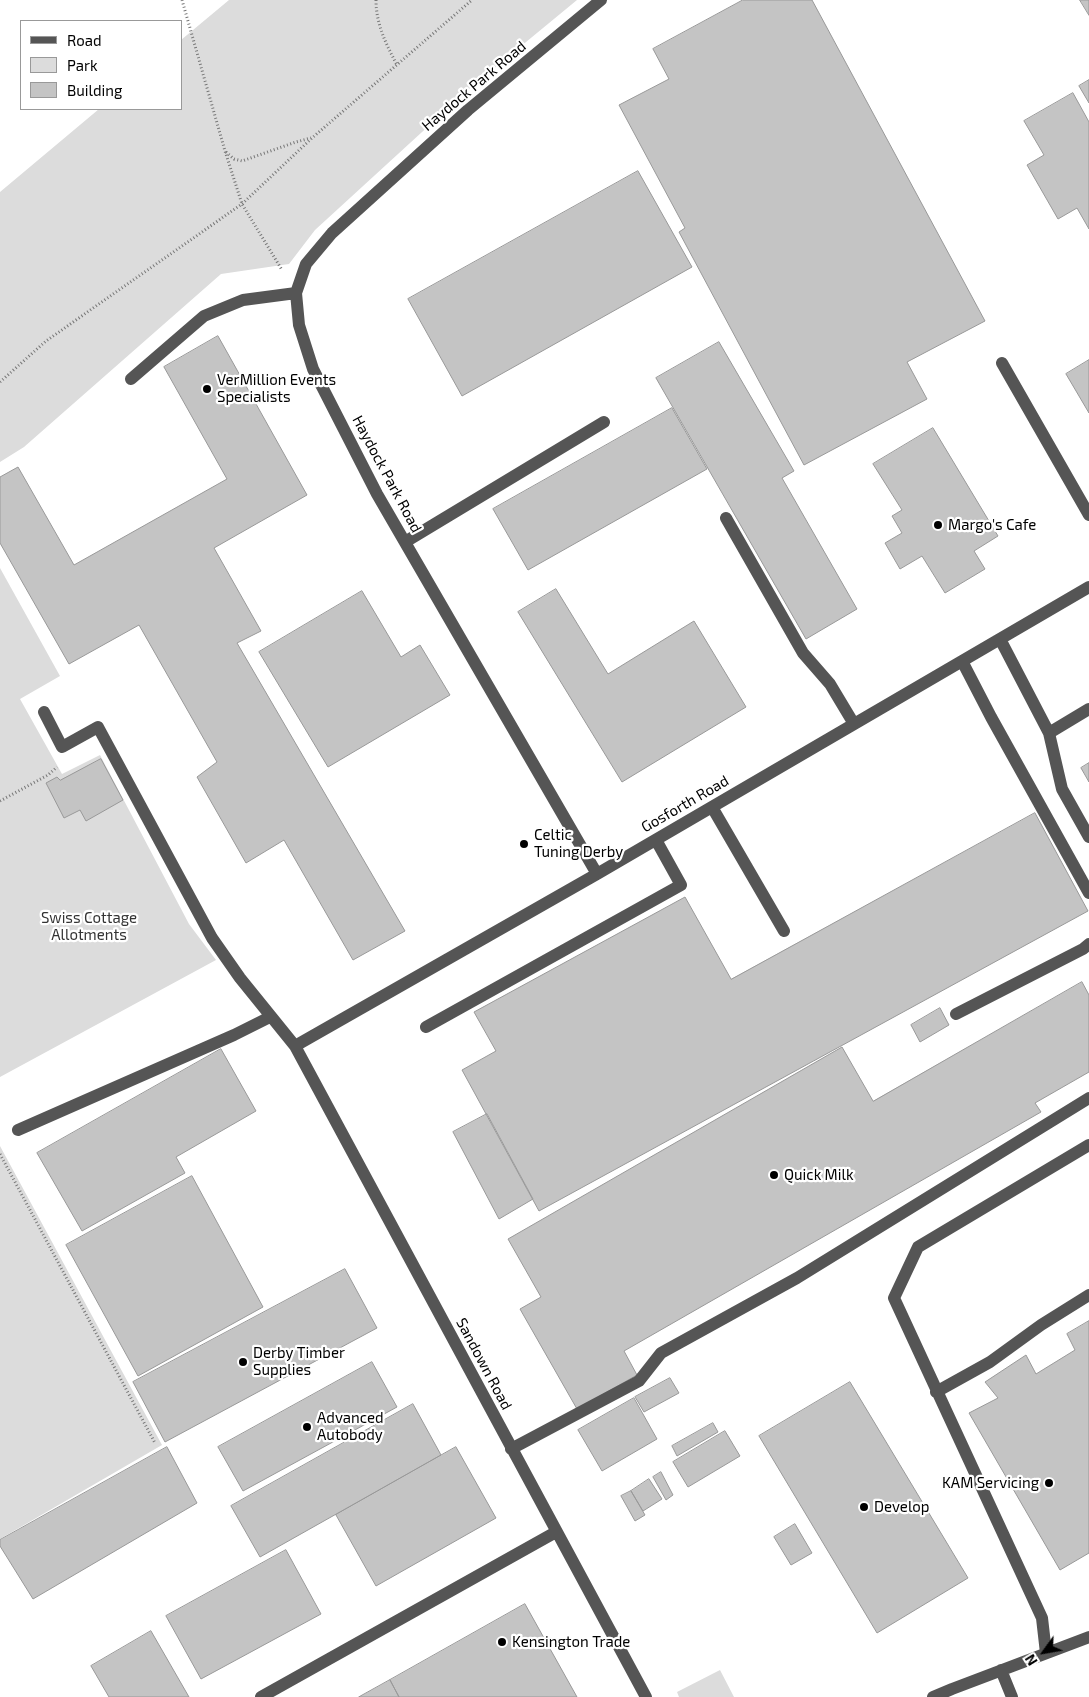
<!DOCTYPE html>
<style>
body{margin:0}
#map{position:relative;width:1089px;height:1697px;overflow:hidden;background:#fff;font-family:"Exo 2",sans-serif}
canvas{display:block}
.legend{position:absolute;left:20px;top:20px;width:162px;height:90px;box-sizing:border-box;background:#fff;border:1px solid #999;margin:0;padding:6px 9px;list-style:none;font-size:15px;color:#000}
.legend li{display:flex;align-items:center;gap:10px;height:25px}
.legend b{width:25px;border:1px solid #999}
.north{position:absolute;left:1019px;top:1627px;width:50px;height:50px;-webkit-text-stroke:4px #fff;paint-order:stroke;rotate:238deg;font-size:14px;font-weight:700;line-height:20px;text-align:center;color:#000}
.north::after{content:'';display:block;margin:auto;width:18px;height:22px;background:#000;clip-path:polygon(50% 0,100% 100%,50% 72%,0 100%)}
</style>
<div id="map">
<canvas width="1089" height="1697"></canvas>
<ul class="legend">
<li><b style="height:6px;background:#555"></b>Road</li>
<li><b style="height:14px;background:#dcdcdc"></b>Park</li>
<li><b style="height:14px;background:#c4c4c4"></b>Building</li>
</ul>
<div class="north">N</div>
</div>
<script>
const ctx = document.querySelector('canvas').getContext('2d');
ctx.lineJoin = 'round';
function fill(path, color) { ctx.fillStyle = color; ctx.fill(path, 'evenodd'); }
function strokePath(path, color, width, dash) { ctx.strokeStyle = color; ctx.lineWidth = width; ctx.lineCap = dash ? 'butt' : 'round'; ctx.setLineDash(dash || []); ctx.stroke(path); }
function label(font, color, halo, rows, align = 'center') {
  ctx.font = font + ' "Exo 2",sans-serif'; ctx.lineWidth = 4.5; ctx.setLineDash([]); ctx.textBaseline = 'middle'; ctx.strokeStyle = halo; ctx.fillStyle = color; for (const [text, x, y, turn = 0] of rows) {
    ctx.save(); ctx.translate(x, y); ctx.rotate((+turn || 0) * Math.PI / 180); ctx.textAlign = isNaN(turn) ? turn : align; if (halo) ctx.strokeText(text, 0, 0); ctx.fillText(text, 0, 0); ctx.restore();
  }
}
fill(new Path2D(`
 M 229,0 L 577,0 L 469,89 L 315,230 L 289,264 L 221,274 L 24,447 L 0,462 L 0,192 L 99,109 L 181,109 L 181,40 Z
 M 0,568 L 60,676 L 20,699 L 62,774 L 100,755 L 189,924 L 216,960 L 0,1077 Z
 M 0,1146 L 162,1445 L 0,1539 Z
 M 720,1670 L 734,1697 L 679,1697 L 677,1692 Z`), '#dcdcdc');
const building = new Path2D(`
 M 743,0 L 812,0 L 985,321 L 907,362 L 927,399 L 804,465 L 679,232 L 685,228 L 619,105 L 669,79 L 653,49 Z
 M 1080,0 L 1089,0 L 1089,15 Z
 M 1089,80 L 1089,103 L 1079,86 Z
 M 1073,93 L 1089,122 L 1089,229 L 1077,208 L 1058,219 L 1027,165 L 1044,155 L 1024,121 Z
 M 638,171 L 692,267 L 462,396 L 408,299 Z
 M 218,336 L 307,495 L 214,548 L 261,631 L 237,643 L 405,931 L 353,960 L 284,840 L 246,863 L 197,777 L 217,762 L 139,625 L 69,664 L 0,543 L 0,477 L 18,467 L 74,565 L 227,479 L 164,367 Z
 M 719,342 L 794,471 L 782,478 L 857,609 L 806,639 L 656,378 Z
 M 1089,360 L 1089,413 L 1066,374 Z
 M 672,408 L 707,469 L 528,570 L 493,509 Z
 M 933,428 L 998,536 L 974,551 L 985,569 L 945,593 L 922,556 L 900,569 L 885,543 L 902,533 L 892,516 L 902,510 L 873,464 Z
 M 556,589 L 608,674 L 694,621 L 746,707 L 622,782 L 518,612 Z
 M 362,591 L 401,657 L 420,645 L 450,695 L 328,767 L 259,652 Z
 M 101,759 L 123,800 L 86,821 L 80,810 L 64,818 L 46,783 L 57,777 L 60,780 Z
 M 1089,763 L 1089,782 L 1081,768 Z
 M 1035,813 L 1088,911 L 539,1211 L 462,1070 L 496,1051 L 474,1012 L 685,897 L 731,979 Z
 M 1082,982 L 1089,995 L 1089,1072 L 1035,1103 L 1041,1112 L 624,1351 L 637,1375 L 577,1409 L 520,1309 L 541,1297 L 508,1239 L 842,1047 L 873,1101 Z
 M 940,1008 L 949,1025 L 920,1042 L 911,1025 Z
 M 221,1049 L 256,1111 L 176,1157 L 185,1173 L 82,1231 L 37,1153 Z
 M 487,1114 L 533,1199 L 499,1219 L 453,1132 Z
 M 192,1176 L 263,1307 L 138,1376 L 66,1245 Z
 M 345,1269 L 377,1328 L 165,1442 L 133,1382 Z
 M 1089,1321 L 1089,1553 L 1060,1570 L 969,1413 L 998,1398 L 985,1382 L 1026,1355 L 1036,1374 L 1075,1350 L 1067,1334 Z
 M 372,1362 L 397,1407 L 243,1491 L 218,1447 Z
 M 670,1378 L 679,1393 L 644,1412 L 635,1397 Z
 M 850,1382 L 968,1578 L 877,1633 L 759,1436 Z
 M 634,1398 L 657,1439 L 602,1471 L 578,1430 Z
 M 413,1404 L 441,1455 L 260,1557 L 231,1506 Z
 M 713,1423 L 718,1432 L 677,1456 L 672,1446 Z
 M 725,1431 L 740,1456 L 688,1487 L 673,1462 Z
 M 167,1447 L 197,1503 L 33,1599 L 0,1546 L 0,1540 Z
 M 456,1447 L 496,1518 L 376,1586 L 336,1515 Z
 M 661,1472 L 673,1495 L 666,1500 L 653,1477 Z
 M 649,1479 L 662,1499 L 643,1511 L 631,1491 Z
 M 631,1491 L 645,1515 L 635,1521 L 621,1496 Z
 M 795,1524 L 812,1553 L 791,1565 L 774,1537 Z
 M 286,1550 L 321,1614 L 201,1679 L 166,1616 Z
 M 525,1604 L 577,1697 L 399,1697 L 390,1680 Z
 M 151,1631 L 189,1697 L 109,1697 L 91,1666 Z
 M 390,1680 L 399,1697 L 359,1697 Z`);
fill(building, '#c4c4c4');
strokePath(building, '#999', 1);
strokePath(new Path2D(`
 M 182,0 L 225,151 L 242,204 L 282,270
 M 376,0 C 376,24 386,44 397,65
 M 226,152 L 234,159 L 242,161 L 296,142 L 311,138
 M 0,382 L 46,341 L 242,204 L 312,138 L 472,0
 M 0,801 L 48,775 L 57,767
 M 0,1154 L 155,1443`), '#777', 3, [1, 2.5]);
strokePath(new Path2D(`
 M 1002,363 L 1089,515
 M 131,379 L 204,316 L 243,300 L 296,293
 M 726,518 L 803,653 L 830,684 L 854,724
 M 405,542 L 604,422
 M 1000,639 L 1049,733 L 1062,789 L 1089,837
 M 962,661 L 991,717 L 1089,893
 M 44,712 L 62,747 L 98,727 L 212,938 L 240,978 L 295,1046 L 646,1697
 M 1049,733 L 1089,709
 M 712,807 L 784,931
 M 597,874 L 377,494 L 313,369 L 299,325 L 296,293 L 306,264 L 332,233 L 468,110 L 601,0
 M 956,1014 L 1083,949 L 1089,944
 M 426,1027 L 681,885 L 656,840
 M 295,1046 L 597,874 L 1089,587
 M 18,1130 L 234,1035 L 270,1017
 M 936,1392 L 990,1362 L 1041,1325 L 1089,1295
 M 511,1449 L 639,1381 L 661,1353 L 797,1278 L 1089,1098
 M 1046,1653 L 1042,1618 L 894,1298 L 918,1247 L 1089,1145
 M 1001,1670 L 1012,1697
 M 261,1697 L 556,1532
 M 933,1697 L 952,1689 L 1089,1637`), '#555', 12);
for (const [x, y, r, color] of [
 [207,389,5,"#000"],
 [938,525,5,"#000"],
 [524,844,5,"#000"],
 [774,1175,5,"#000"],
 [243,1362,5,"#000"],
 [307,1427,5,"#000"],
 [1049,1483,5,"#000"],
 [864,1507,5,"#000"],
 [502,1642,5,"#000"]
]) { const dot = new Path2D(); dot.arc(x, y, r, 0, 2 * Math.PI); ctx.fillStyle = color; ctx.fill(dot); strokePath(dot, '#fff', 2); }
label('15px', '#000', '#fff', [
 ["Haydock Park Road",474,86,-40],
 ["Haydock Park Road",387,474,62],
 ["Gosforth Road",685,804,-30],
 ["Sandown Road",484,1364,62]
]);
label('15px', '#000', '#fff', [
 ["VerMillion Events",217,380],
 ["Specialists",217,397],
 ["Margo's Cafe",948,525],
 ["Celtic",534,835],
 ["Tuning Derby",534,852],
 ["Quick Milk",784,1175],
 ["Derby Timber",253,1353],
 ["Supplies",253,1370],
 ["Advanced",317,1418],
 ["Autobody",317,1435],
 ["KAM Servicing",1039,1483,"right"],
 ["Develop",874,1507],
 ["Kensington Trade",512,1642]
], 'left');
label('15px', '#333', '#fff', [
 ["Swiss Cottage",89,918],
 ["Allotments",89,935]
]);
</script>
